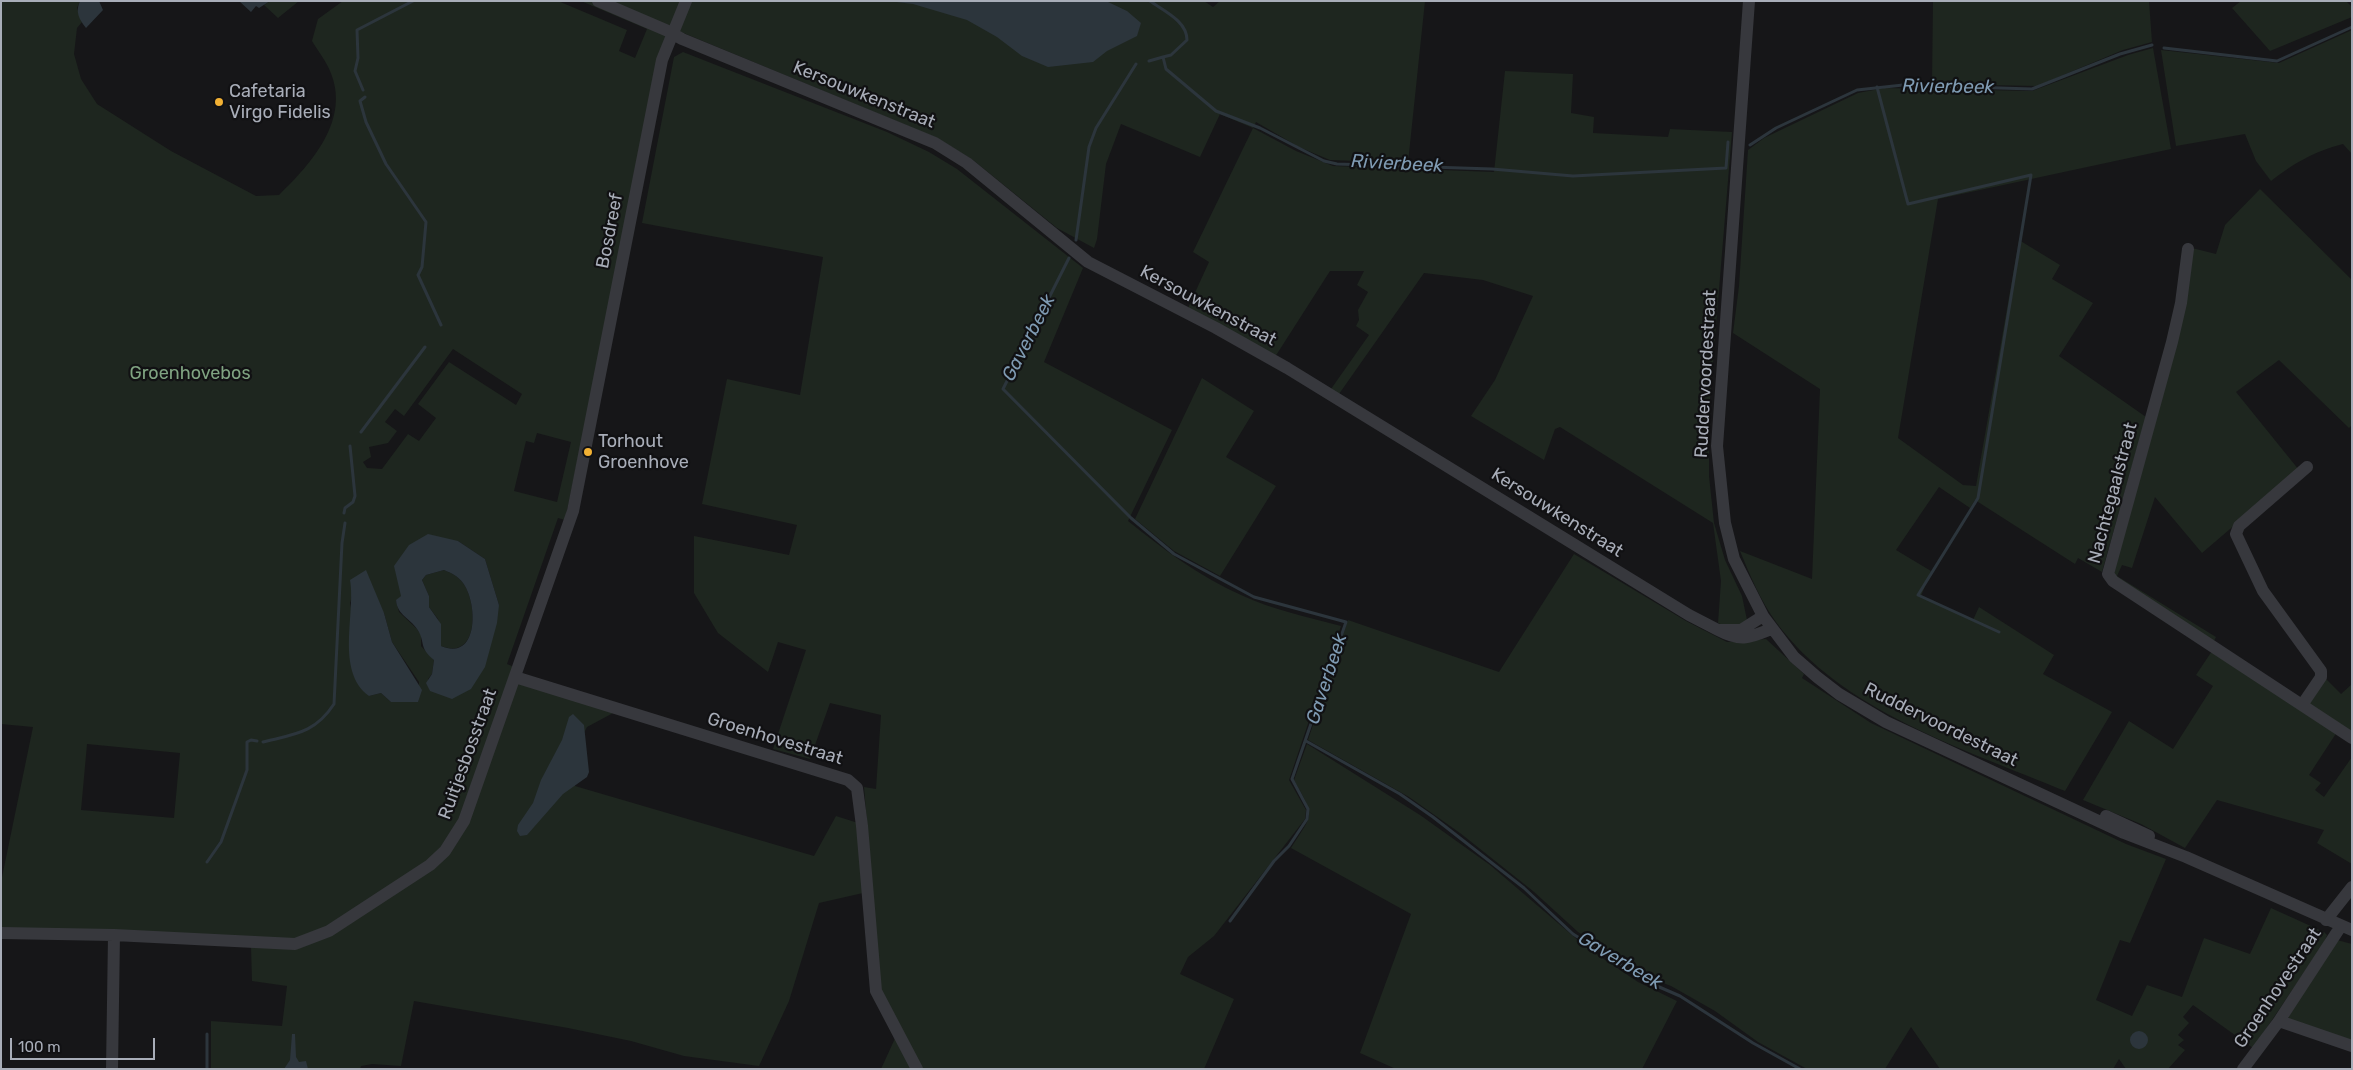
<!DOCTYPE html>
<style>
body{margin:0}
#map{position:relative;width:2353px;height:1070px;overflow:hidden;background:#161618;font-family:Rubik,sans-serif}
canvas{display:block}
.frame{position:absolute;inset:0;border:2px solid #a8adb8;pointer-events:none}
.scale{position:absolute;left:10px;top:1038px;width:145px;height:22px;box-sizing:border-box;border:2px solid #a8adb8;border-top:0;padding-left:6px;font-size:15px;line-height:18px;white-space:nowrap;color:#a8adb8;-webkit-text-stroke:4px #111113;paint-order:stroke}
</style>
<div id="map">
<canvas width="2353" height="1070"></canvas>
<div class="frame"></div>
<div class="scale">100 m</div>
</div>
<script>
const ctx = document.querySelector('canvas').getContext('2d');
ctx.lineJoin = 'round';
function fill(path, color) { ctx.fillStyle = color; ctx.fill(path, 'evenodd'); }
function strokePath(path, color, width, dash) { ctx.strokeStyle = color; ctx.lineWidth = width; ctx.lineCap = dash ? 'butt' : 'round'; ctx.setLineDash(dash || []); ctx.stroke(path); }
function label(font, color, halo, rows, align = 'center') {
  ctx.font = font + ' Rubik,sans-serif'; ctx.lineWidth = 4.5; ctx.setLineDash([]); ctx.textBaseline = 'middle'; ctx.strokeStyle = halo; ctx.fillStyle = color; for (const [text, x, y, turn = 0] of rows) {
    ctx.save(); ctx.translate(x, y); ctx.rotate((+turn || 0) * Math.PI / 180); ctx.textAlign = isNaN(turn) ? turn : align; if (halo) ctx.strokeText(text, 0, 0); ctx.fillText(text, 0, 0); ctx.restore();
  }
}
fill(new Path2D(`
 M 1,1 L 80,1 L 77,8 L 82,22 L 77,28 L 74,54 L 81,79 L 97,104 L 171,151 L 256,196 L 279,195 C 312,163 351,119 330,71 C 326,61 318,51 312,41 L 318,19 L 343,1 L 558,1 L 627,30 L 619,51 L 635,58 L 647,29 L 581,1 L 1204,1 L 1213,7 L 1220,1 L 1425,1 L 1408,163 L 1330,160 L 1299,147 L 1256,122 L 1253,128 L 1296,151 L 1333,166 L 1494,172 L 1505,71 L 1573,74 L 1571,113 L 1594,117 L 1593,133 L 1668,137 L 1670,129 L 1732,132 L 1709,411 L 1709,476 L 1714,523 L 1725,560 L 1742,596 L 1747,620 C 1737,628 1729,628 1718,623 L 1721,581 L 1713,523 L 1560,427 L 1555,429 L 1544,460 L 1471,416 L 1495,380 L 1533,296 L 1483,280 L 1424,273 L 1339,394 L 1331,389 L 1369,335 L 1356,326 L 1359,320 L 1358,310 L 1368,292 L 1357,285 L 1364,271 L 1330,271 L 1275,357 L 1188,308 L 1209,262 L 1193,252 L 1253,128 L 1220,114 L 1200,157 L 1121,124 L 1106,164 L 1097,239 L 1094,248 L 1057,228 L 973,160 L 937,138 L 669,27 L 565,520 L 558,518 L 507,664 L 514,667 L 510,679 L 615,712 L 587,727 L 572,757 L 575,786 L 814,856 L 836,816 L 858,823 L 863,893 L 819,903 L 789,1001 L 759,1066 L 684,1056 L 631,1041 L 568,1028 L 414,1001 L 401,1066 L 372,1064 L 361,1066 L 360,1069 L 211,1069 L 211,1021 L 282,1026 L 287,986 L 252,981 L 251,947 L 1,929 L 1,882 L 33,727 L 1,724 ZM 453,349 L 522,394 L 516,405 L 449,362 L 418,404 L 436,418 L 419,441 L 408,434 L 382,469 L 367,468 L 363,462 L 371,457 L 369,447 L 388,443 L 397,431 L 385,422 L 395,409 L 404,416 ZM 537,433 L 571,442 L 557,502 L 514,491 L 526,441 L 534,443 ZM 458,541 L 485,559 L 499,605 L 430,691 L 428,679 L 432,674 L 434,660 L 421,646 L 421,635 L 417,629 L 399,612 L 396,601 ZM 353,593 L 384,613 L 392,642 L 419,682 L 418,702 L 391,702 L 381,693 L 369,696 L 350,603 ZM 87,744 L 180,753 L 174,818 L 81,810 Z
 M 270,1 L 299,1 L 278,18 L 264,5 Z
 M 1933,1 L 2149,1 L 2152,42 L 2123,50 L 2037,86 L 1932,84 Z
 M 2241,1 L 2346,1 L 2352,7 L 2352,17 L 2270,51 L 2232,8 Z
 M 2352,30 L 2352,154 L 2343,144 C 2313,152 2296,162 2271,181 L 2256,161 L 2245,134 L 2176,146 L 2161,50 L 2279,63 Z
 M 2153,48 L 2171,149 L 1938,199 L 1898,438 L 1963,485 L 1976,486 L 2019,240 L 2060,265 L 2052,279 L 2093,303 L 2059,356 L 2146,417 L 2102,572 L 2078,558 L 2075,564 L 1975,500 L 1970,508 L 1939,487 L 1896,550 L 1931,571 L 1921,596 L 1973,620 L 1979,607 L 2054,655 L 2043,674 L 2112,712 L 2065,791 C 1966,750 1841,711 1776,622 C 1760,600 1750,575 1740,551 L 1812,579 L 1820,389 L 1733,333 L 1739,286 L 1748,150 L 1764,138 L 1858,93 L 1884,88 L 2032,91 L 2128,55 Z
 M 683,52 L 887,132 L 929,152 L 957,169 L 1083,268 L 1044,362 L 1172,430 L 1128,521 C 1163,549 1200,577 1241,595 C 1273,610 1308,617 1341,626 L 1289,780 L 1306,810 L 1305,819 L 1214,936 L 1188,957 L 1180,974 L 1234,999 L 1204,1069 L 922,1069 L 881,992 L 864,787 L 876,789 L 881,715 L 830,703 L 810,759 L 773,749 L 806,650 L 778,642 L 768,672 L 718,633 L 694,593 L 694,536 L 789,555 L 797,525 L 702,504 L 727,379 L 800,395 L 823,257 L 642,223 L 674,57 Z
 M 2260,189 L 2352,280 L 2352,425 L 2349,428 L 2279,360 L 2236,392 L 2299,470 L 2202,553 L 2155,497 L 2132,568 L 2122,565 L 2117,576 L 2216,637 L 2212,645 L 2110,579 L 2192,248 L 2216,254 L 2225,225 Z
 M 1202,378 L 1254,411 L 1226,457 L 1276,486 L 1220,576 L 1174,551 L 1135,519 Z
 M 1574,554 L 1686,621 L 1727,642 L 1766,639 L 1804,674 L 1802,678 L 1871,723 L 2126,844 L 2166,859 L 2130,943 L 2120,940 L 2096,1000 L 2132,1016 L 2147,985 L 2182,997 L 2204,938 L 2250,954 L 2271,908 L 2324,932 L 2327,935 L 2324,943 L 2253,1048 L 2193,1005 L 2183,1017 L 2189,1023 L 2178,1035 L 2184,1040 L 2178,1045 L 2185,1050 L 2168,1069 L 2126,1069 L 2119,1059 L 2113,1069 L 1940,1069 L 1911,1027 L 1885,1069 L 1807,1069 L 1758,1042 L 1715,1011 L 1671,986 L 1650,978 L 1578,932 L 1533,891 L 1460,833 L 1409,797 L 1308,740 L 1348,620 L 1499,672 Z
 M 444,570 C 451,573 458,576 463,583 C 478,603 479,661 441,646 L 441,630 L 438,619 L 429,607 L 429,596 L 422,580 L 426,575 Z
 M 2212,651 L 2337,732 L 2309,775 L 2321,783 L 2315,790 L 2324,797 L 2352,757 L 2352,864 L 2317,843 L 2324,830 L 2217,800 L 2185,848 L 2141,824 L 2083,800 L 2129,721 L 2173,749 L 2213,686 L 2196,675 Z
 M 2324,677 L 2341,694 L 2352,684 L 2352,733 L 2309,704 Z
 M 1307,744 L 1420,815 L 1490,865 L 1586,947 L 1638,982 L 1677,1001 L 1642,1069 L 1396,1069 L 1360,1053 L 1411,914 L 1291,848 C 1314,812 1315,818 1294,780 Z
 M 2337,940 L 2352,944 L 2352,1041 L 2291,1022 L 2287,1015 Z
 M 897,1034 L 913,1069 L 881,1069 Z`), '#1e261f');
fill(new Path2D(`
 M 80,1 L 99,1 L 103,10 L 86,28 C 79,19 75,12 80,1 Z
 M 239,1 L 270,1 L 259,8 L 256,6 L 251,12 Z
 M 888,1 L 1106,1 L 1127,11 L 1141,23 L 1137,36 L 1107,51 L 1093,62 L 1048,67 L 1022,56 L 997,37 L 967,20 L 913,4 Z
 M 428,534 L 458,541 L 485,559 L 499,605 L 497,623 L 485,667 L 471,689 L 452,699 L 430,691 L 426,683 L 432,674 L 434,660 C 418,647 426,642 417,629 C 410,618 397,615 396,600 L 401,596 L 394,566 L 409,545 ZM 444,570 C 451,573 458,576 463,583 C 478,603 479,662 441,646 L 441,624 L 429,607 L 429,596 L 422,580 L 426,575 Z
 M 366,570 L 384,613 L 392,642 L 422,690 L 418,702 L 391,702 L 381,693 L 369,696 C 335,671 356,614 350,580 Z
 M 573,714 L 584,725 L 589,772 L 587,777 L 563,794 L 527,835 L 520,836 L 517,831 L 518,825 L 533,803 L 541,780 L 562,740 L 569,717 Z
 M2130 1040a9 9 0 1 1 18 0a9 9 0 1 1-18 0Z
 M 292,1034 L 295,1034 L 296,1057 L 299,1062 L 306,1061 L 308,1069 L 284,1069 L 290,1060 Z`), '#2c353c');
strokePath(new Path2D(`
 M 1150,1 C 1164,11 1187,21 1187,40 L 1171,55 L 1163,57 L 1166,69 L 1216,111 L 1260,128 L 1324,161 L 1337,164 L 1492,169 L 1573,176 L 1726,168 L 1728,142
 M 2164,48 L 2277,61 L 2352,27
 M 1149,61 L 1163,57
 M 1877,87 L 1908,204 L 2031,175 L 1978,498 L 1918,595 L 1999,632
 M 363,90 L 355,71 L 358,58 L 357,30 L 413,1
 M 365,97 L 360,101 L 366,122 L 386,164 L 426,222 L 422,267 L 418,275 L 441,325
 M 1750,145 L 1776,128 L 1857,90 L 1903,85 L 2032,89 L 2120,54 L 2152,45
 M 1076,240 L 1089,147 L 1096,128 L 1136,64
 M 1069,258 L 1003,389 L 1131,518 L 1174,554 L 1254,597 L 1346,622 L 1292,779 L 1308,809 L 1307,819 L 1289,846 L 1274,861 L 1230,921
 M 361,432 L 425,347
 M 344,513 L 345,508 L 353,502 L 355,496 L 350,446
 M 1306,741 L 1400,794 L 1433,817 L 1524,888 L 1573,934 L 1650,983 L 1680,996 L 1753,1043 L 1800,1069
 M 263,742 C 295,734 315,733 334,704 L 342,543 L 345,523
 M 207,862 L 221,842 L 247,770 L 247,742 L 251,740 L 257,741
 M 207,1069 L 207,1034`), '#2c353c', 3);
strokePath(new Path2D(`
 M 598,1 L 668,31 L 682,39 L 935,143 L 967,163 L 1088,262 L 1216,328 L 1287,368 L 1689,615 L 1718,630
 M 1749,1 L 1717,446 L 1725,523 L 1734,559 L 1763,616 L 1794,657 L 1817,677 L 1839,694 L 1886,722 L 2124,833 L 2186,857 L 2352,930
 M 2188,249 L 2181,303 L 2172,342 L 2108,574 L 2113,581 L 2352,738
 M 1763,616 L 1741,630 L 1718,630 C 1741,642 1749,638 1771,629
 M 515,677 L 848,780 L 857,788 L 862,826 L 876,991 L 917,1069
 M 2302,705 L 2321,677 L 2321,671 L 2263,591 L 2236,534 L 2239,526 L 2307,467
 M 2106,816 L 2149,836
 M 2326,920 L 2352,887
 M 1,933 L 114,935 L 295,944 L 329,931 L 430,865 L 445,851 L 464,821 L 573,511 L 662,60 L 686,1
 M 2279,1021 L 2352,1046
 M 112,1069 L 114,935
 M 2243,1069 L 2279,1021 L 2341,926`), '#37383d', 12);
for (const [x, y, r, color] of [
 [219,102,5,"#f2b134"],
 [588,452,5,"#f2b134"]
]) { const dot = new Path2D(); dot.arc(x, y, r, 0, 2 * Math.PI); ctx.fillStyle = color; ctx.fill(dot); strokePath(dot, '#111113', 2); }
label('18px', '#a8adb8', '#111113', [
 ["Cafetaria",229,92],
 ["Virgo Fidelis",229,113],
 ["Torhout",598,442],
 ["Groenhove",598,463]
], 'left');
label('18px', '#a8adb8', '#111113', [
 ["Kersouwkenstraat",864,95,22],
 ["Bosdreef",610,231,-79],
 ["Kersouwkenstraat",1208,306,28],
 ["Ruddervoordestraat",1706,374,-87],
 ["Nachtegaalstraat",2113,493,-75],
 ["Kersouwkenstraat",1557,513,32],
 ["Ruddervoordestraat",1941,725,26],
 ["Groenhovestraat",775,739,17],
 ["Ruitjesbosstraat",468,754,-70],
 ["Groenhovestraat",2278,988,-56]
]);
label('18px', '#7fa381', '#111113', [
 ["Groenhovebos",190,374]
]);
label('italic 19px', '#7f9bb3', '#111113', [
 ["Rivierbeek",1948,87,1],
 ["Rivierbeek",1397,164,3],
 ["Gaverbeek",1029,338,-63],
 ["Gaverbeek",1327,679,-72],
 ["Gaverbeek",1620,961,31]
]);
</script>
